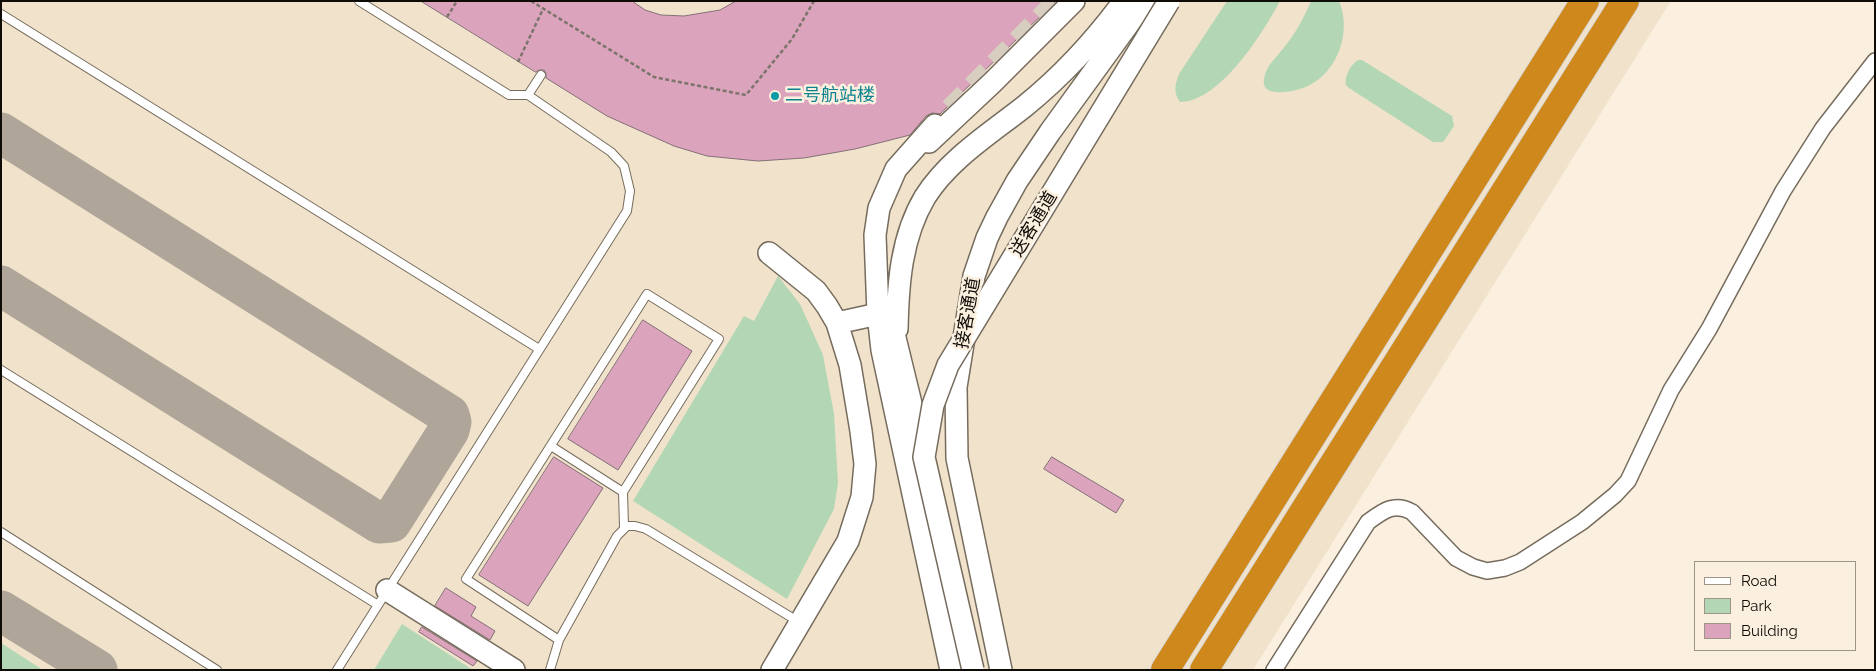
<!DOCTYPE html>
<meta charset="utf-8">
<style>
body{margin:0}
#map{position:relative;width:1876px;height:671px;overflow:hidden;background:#fbf0df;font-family:Raleway,sans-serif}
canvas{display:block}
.frame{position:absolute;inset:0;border:2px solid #0f0c07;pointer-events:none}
.legend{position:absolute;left:1694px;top:561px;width:162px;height:90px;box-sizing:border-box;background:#fbf0df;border:1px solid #9d9589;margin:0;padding:6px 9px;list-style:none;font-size:15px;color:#0f0c07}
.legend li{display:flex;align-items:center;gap:10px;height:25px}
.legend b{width:25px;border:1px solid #9d9589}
</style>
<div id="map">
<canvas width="1876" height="671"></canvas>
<div class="frame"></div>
<ul class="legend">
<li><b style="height:6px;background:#fff"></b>Road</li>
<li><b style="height:14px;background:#b3d7b4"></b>Park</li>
<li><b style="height:14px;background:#dca3bc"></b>Building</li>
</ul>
</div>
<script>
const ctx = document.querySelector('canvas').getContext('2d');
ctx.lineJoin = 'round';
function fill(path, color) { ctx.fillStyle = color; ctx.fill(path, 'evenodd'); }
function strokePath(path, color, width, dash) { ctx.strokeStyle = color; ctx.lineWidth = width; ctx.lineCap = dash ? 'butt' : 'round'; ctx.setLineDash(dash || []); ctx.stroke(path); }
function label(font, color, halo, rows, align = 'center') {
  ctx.font = font + ' Raleway,"Noto Sans SC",sans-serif'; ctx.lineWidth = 5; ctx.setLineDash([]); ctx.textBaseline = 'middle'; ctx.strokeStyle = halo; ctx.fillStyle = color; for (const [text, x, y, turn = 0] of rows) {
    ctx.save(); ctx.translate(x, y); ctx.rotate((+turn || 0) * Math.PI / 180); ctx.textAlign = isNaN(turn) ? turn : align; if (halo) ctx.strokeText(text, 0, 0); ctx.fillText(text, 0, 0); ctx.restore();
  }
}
fill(new Path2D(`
 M 1,1 L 1671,1 L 1253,670 L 1,670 Z`), '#f1e3cb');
fill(new Path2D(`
 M 1227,1 L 1280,1 C 1263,33 1220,102 1180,102 C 1173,92 1175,85 1179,74 Z
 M 1311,1 L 1339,1 C 1352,31 1338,72 1308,86 C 1298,91 1260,100 1264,79 C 1266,66 1274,60 1282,50 C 1294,36 1304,18 1311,1 Z
 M 1358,60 L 1362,60 L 1452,116 L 1454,126 L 1443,142 L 1433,142 L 1349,88 L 1346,85 C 1344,77 1350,65 1358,60 Z
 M 778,276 L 800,304 L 823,355 L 834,414 L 838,483 L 834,509 L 787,599 L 633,501 L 744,316 L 754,321 Z
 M 402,624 L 473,670 L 374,670 Z
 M 1,643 L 43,670 L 1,670 Z`), '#b3d7b4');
strokePath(new Path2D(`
 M 1,133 L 449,415 L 451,422 L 449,430 L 391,522 L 379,523 L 1,286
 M 1,611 L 97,670`), '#afa699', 41);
const building = new Path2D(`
 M 421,1 L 632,1 L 645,10 L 661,15 L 684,16 L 720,10 L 736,1 L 1056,1 L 940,114 L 932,113 L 926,116 L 910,135 L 855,149 L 804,158 L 758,161 L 707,156 L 674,146 L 607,116 L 546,78 L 546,73 L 544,70 L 539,70 L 536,72 Z
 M 643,320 L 692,351 L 618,470 L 568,439 Z
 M 554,457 L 603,488 L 528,606 L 479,575 Z
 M 1052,457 L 1124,500 L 1116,513 L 1044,469 Z
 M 446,588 L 476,607 L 471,616 L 495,631 L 490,640 L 435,606 Z
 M 422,627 L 477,661 L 473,666 L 419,632 Z`);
fill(building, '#dca3bc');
strokePath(building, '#837078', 1);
strokePath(new Path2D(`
 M 950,109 L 1057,1`), '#d8cebf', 21, [21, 11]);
const lane = new Path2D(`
 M 1,14 L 539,349
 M 528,95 L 541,75
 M 1,370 L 378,605
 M 551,446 L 623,492
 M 1,532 L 217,670
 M 559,640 L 466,579 L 647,294 L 719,339 L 623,492 L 624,527
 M 337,670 L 627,211 L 630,191 L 624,166 L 611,152 L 528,95 L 509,95 L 359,1
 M 550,670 L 559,640 L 617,536 L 627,526 L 635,526 L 646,529 L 799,622`);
const street = new Path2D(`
 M 1274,670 L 1368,522 C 1383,511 1394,502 1412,512 L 1456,558 L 1473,567 L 1487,571 L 1505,568 L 1520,562 L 1582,522 L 1615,495 L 1628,481 L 1671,390 L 1709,329 L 1783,191 L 1823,128 L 1875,61`);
const secondary = new Path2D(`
 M 935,125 L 896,169 L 879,208 L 875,235 L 878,314 L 882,350 L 951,670
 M 929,142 L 992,83 L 1074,1
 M 769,253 L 816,291 L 827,306 L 837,323 L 850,365 L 861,431 L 865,464 L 862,497 L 848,541 L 772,670
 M 889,313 L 924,457
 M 837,323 L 878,314
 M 897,329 C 898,284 901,237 925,197 C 949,159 991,133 1025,106 C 1062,76 1096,39 1124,1
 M 387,590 L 514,670
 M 1001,670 L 957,458 L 956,387 L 974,276 L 987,238 L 997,217 L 1017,181 L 1050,132 L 1145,1`);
const highway = new Path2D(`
 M 1165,670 L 1585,1
 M 1204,670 L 1625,1`);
strokePath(lane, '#766c5d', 10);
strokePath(street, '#766c5d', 18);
strokePath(secondary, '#766c5d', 24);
strokePath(highway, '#d9d8d7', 30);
strokePath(new Path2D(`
 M 531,1 L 654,77 L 746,95 L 792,39 L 814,1
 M 447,17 L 457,1
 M 518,62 L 543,9`), '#7c756b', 2.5, [4, 2.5]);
strokePath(lane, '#fff', 8);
strokePath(street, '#fff', 15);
strokePath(secondary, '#fff', 21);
strokePath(highway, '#cf881b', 28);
const secondaryBridge = new Path2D(`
 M 973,670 L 924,457 L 933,405 L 948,365 L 1169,1`);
strokePath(secondaryBridge, '#766c5d', 24, []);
strokePath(secondaryBridge, '#fff', 21);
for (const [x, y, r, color] of [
 [775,96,5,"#0f9aa8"]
]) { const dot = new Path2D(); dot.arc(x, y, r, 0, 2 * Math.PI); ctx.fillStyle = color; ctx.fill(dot); strokePath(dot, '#fbf0df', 2); }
label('18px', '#0d838f', '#fbf0df', [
 ["二号航站楼",785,96]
], 'left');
label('18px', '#0f0c07', '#fbf0df', [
 ["送客通道",1034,224,-59],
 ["接客通道",968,313,-80]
]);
</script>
